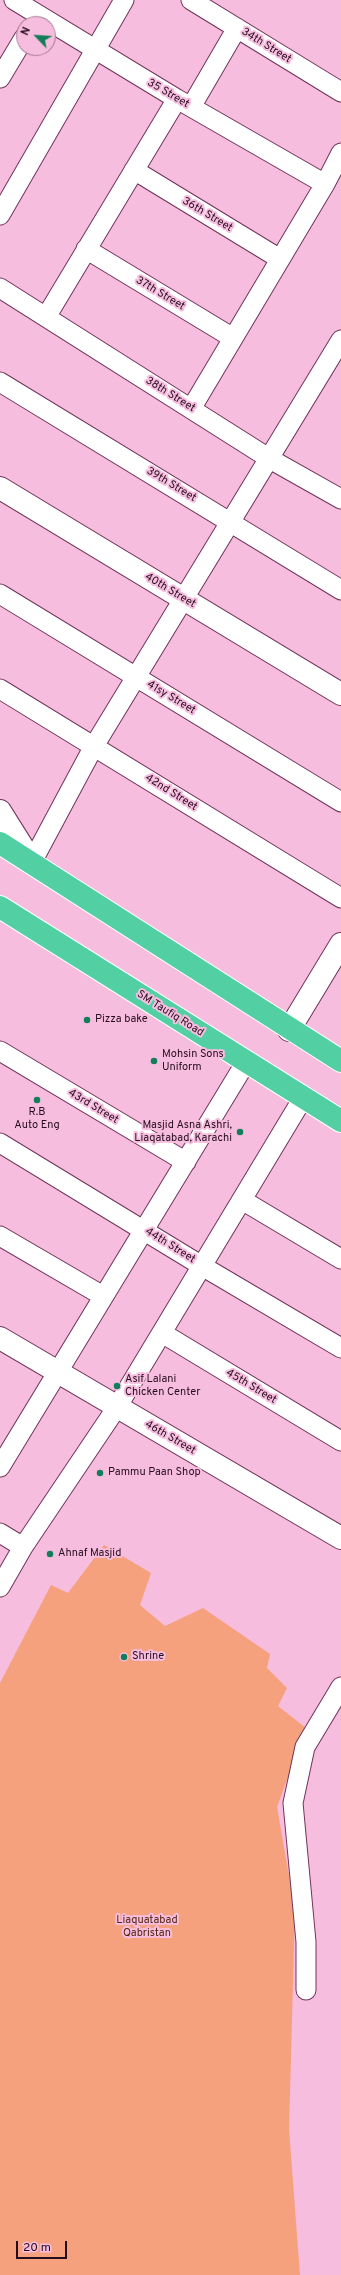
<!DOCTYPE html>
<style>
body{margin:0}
#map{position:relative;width:341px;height:2275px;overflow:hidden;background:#f7bddf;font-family:Overpass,sans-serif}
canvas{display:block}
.north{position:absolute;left:16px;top:16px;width:40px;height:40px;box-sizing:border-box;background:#f7bddf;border:1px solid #a37791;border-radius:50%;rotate:295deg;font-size:11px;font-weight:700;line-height:16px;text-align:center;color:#260d1d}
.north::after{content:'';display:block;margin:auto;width:14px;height:18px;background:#127e59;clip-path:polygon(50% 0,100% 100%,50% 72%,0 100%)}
.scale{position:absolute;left:16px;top:2241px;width:51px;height:18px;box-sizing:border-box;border:2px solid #260d1d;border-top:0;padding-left:5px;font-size:12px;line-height:14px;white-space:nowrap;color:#260d1d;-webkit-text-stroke:3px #f7bddf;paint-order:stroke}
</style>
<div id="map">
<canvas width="341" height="2275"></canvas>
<div class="north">N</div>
<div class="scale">20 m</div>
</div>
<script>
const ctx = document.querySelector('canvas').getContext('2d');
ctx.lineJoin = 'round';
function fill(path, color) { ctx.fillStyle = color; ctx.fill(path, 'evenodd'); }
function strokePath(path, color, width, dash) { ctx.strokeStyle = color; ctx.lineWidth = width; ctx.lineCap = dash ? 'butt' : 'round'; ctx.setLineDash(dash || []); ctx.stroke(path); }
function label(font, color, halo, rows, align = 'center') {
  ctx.font = font + ' Overpass,sans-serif'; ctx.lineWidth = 4; ctx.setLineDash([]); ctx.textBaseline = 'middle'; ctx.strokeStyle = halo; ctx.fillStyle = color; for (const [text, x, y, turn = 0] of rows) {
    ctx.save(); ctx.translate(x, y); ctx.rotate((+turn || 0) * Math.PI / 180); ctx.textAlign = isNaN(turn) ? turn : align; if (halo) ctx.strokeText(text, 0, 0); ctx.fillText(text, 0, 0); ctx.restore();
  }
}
fill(new Path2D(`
 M 104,1545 L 151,1573 L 140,1605 L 165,1626 L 203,1608 L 270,1654 L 267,1668 L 287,1688 L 278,1706 L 306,1728 L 277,1807 L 295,1910 L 289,2129 L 300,2275 L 0,2275 L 0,1683 L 51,1585 L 68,1593 Z`), '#f6a17d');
const minor = new Path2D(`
 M 14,0 L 177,99 L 325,184
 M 191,0 L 341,92
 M 0,78 L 24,38
 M 191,107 L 237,28
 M 134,170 L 280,259
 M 0,215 L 124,0
 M 86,249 L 233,338
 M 0,288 L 270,459 L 341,499
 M 46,317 L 177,99
 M 0,382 L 341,590
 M 191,409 L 325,184 L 341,153
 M 0,594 L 341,802
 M 0,689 L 341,898
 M 32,862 L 94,746 L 341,340
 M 0,1051 L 186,1162
 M 0,1143 L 202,1266 L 341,1348
 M 242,1200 L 341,1259
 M 0,1236 L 103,1296
 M 162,1333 L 341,1441
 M 0,1467 L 246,1062
 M 0,1533 L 23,1547
 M 0,1587 L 23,1547 L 117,1407 L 303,1098
 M 306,1990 L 306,1942 L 293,1803 L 305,1747 L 341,1687`);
const tertiary = new Path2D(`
 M 0,488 L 341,694
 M 289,1030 L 341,944
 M 0,1338 L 341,1538`);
const secondary = new Path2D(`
 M 0,811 L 32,862`);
const trunk = new Path2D(`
 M 0,843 L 341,1061
 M 0,907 L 341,1121`);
strokePath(minor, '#70345a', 21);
strokePath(tertiary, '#70345a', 24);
strokePath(secondary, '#70345a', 24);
strokePath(trunk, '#fff', 24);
strokePath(minor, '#fff', 19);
strokePath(tertiary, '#fff', 22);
strokePath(secondary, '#fff', 22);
strokePath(trunk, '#52d0a4', 22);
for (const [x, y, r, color] of [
 [87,1020,4,"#127e59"],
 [154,1061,4,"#127e59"],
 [37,1100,4,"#127e59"],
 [240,1132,4,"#127e59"],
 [117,1386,4,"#127e59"],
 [100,1473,4,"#127e59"],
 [50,1554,4,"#127e59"],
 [124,1657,4,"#127e59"]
]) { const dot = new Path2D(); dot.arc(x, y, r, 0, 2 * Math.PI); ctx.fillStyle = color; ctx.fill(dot); strokePath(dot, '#f7bddf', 1.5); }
label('11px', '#260d1d', '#f7bddf', [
 ["34th Street",266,46,32],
 ["35 Street",168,94,30],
 ["36th Street",207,215,31],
 ["37th Street",160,294,31],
 ["38th Street",170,395,32],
 ["39th Street",171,485,31],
 ["40th Street",170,591,31],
 ["41sy Street",171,698,31],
 ["42nd Street",171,793,32],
 ["SM Taufiq Road",170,1014,32],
 ["43rd Street",93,1107,31],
 ["44th Street",170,1246,32],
 ["45th Street",251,1387,31],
 ["46th Street",170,1438,30]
]);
label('11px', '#260d1d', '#f7bddf', [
 ["Pizza bake",95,1020],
 ["Mohsin Sons",162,1055],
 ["Uniform",162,1068],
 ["R.B",37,1113,"center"],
 ["Auto Eng",37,1126,"center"],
 ["Masjid Asna Ashri,",232,1126,"right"],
 ["Liaqatabad, Karachi",232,1139,"right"],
 ["Asif Lalani",125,1380],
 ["Chicken Center",125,1393],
 ["Pammu Paan Shop",108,1473],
 ["Ahnaf Masjid",58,1554],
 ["Shrine",132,1657]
], 'left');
label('11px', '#532510', '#f7bddf', [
 ["Liaquatabad",147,1921],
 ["Qabristan",147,1934]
]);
</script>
